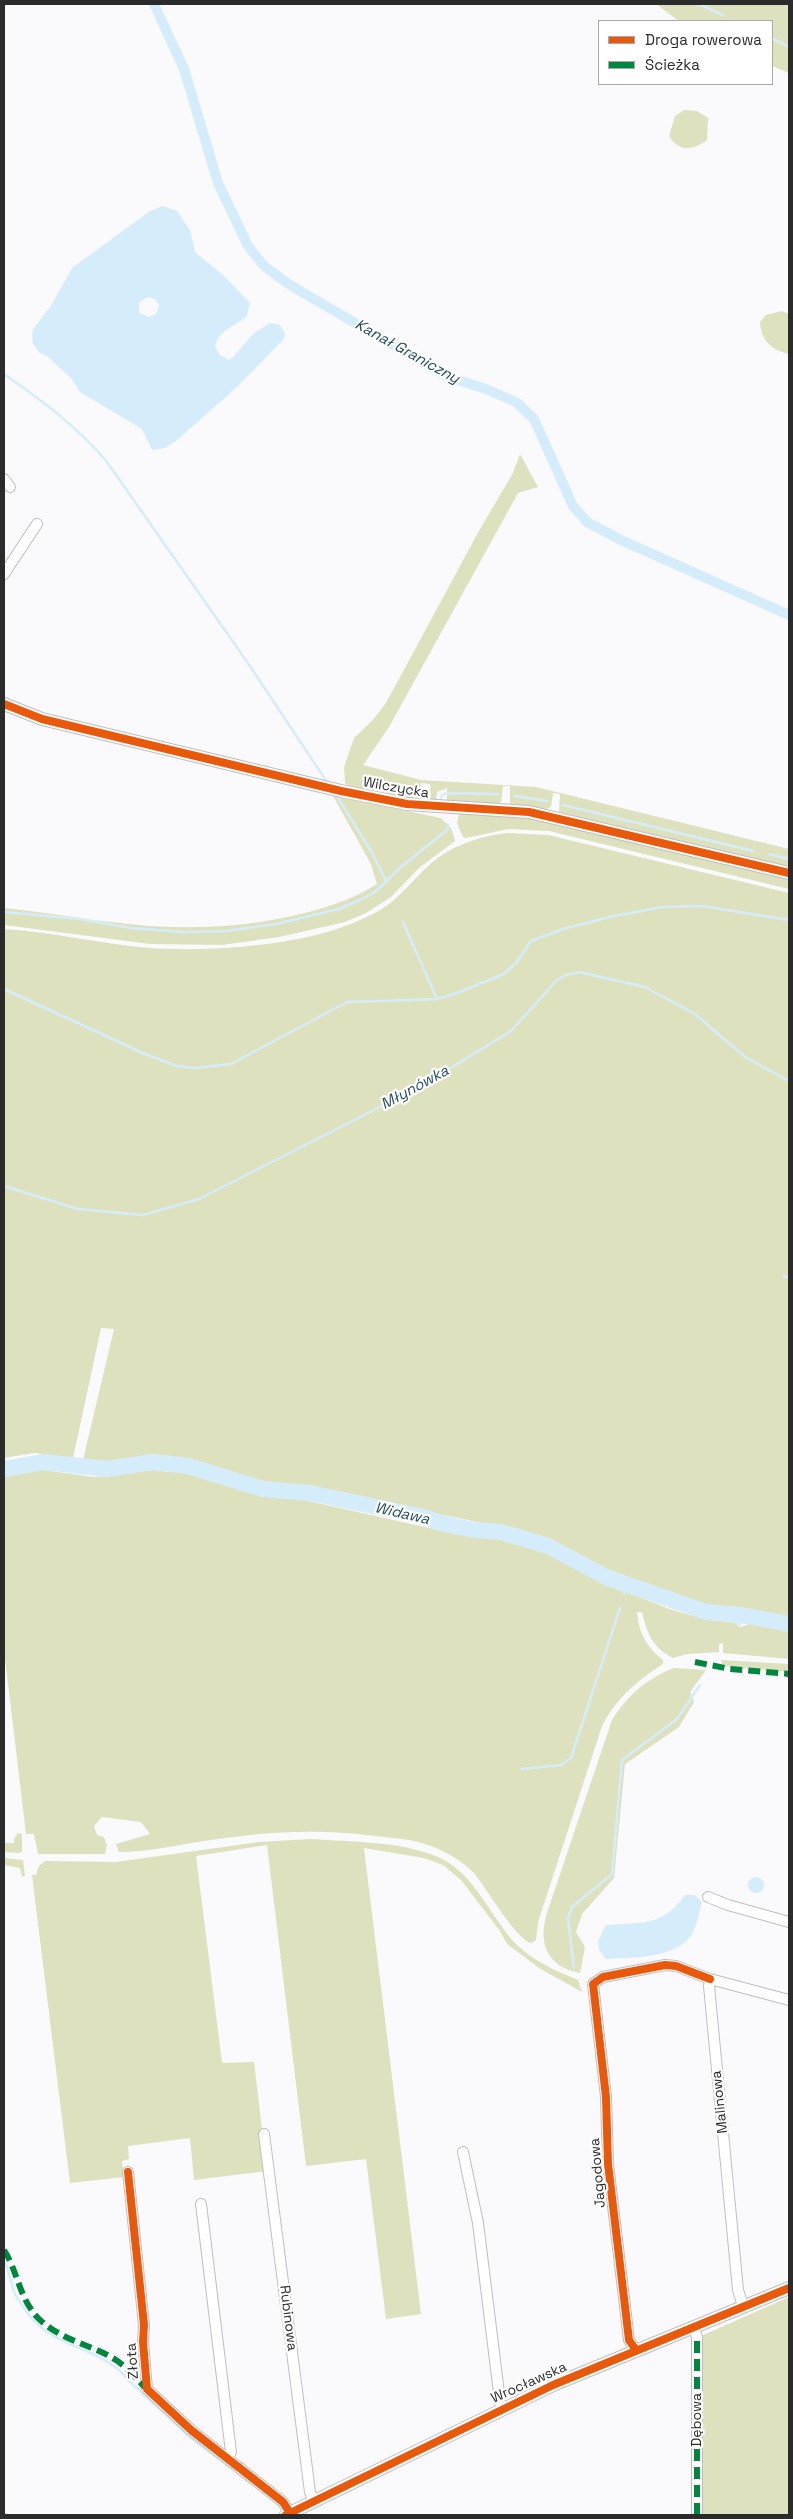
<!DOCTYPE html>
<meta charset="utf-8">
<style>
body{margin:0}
#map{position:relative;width:793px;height:2519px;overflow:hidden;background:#fafafc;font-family:"Space Grotesk",sans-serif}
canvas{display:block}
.frame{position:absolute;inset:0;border:5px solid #2b2b2c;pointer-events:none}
.legend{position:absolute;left:598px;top:20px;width:175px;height:65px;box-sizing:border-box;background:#fff;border:1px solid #aaaaab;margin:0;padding:6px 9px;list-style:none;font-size:15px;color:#2b2b2c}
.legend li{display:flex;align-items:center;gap:10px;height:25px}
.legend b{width:25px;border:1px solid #aaaaab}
</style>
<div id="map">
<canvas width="793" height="2519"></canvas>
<div class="frame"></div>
<ul class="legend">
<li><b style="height:6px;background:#e8590c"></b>Droga rowerowa</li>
<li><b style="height:6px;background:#00873e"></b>Ścieżka</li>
</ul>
</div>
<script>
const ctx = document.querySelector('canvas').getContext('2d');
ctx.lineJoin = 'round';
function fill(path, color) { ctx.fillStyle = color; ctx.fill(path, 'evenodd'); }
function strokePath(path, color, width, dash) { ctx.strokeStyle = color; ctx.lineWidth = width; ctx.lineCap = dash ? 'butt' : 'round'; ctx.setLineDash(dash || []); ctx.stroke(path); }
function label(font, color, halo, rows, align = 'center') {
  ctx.font = font + ' "Space Grotesk",sans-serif'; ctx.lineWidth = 4.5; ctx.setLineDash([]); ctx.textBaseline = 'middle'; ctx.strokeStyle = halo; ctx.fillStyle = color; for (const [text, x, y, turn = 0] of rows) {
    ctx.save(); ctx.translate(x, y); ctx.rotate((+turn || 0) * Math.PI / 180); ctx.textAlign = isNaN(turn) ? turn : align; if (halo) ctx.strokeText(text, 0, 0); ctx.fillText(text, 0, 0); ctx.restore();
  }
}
fill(new Path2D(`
 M 656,4 L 789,4 L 789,73 L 772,66 L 772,21 L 679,21 Z
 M 684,110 L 697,111 L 708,118 L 707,140 C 692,151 679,152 669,136 L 675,116 Z
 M 782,311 L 789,314 L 789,354 C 772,350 761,341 760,322 L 766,315 Z
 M 520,454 L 538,487 L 518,493 L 389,727 L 363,765 L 421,780 L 536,787 L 789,849 L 789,867 L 559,812 L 560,794 L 553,793 L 551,807 L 546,809 L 510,804 L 510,786 L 503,786 L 501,802 L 498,804 L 445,802 L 447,799 L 447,788 L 437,792 L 436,802 L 431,801 L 430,784 L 421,783 L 420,797 C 412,803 390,796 381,791 L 383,781 L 373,779 L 371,790 L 348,787 L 345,783 L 344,767 L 354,738 L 372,721 L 386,703 L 479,531 L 513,473 Z
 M 333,796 L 441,818 L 451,828 L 455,841 L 419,868 L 391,897 L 366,913 L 345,922 L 279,937 L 222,945 L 150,944 L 4,925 L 4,908 C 46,912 87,920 129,924 C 183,930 238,928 292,916 C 323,909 350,901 377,884 L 371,864 Z
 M 463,813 L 527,817 L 789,878 L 789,889 L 549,831 L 508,829 L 466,838 L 463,837 L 457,823 L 459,814 Z
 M 508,833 L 548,835 L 789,893 L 789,1618 L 738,1607 L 708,1606 L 599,1566 L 539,1536 L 487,1524 L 303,1486 L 250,1479 L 183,1458 L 153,1454 L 110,1462 L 83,1460 L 114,1329 L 101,1328 L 73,1458 L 34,1453 L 4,1458 L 4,929 C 53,932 101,944 150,948 C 208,952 294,946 348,925 C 364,919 381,911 394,900 C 412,884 426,864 447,852 C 466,841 487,835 508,833 Z
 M 37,1469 L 94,1477 L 161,1469 L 165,1472 L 180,1472 L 212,1480 L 242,1491 L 295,1498 L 456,1534 L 504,1540 L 555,1556 L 616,1588 L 672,1610 L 705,1619 L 738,1622 L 737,1625 L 741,1627 L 752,1623 L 789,1631 L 789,1659 L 723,1653 L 723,1643 L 719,1644 L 719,1652 L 687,1654 L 673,1658 C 653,1648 647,1633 642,1612 L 637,1612 C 638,1632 647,1648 663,1660 L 663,1664 C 637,1681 617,1697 602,1726 L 538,1922 L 536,1940 L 532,1943 C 517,1942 485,1885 473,1872 C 462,1861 445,1851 431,1846 C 414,1839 393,1838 375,1836 C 310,1828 262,1832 198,1842 C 172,1846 146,1852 119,1852 L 116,1844 L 150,1834 L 141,1822 L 102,1817 L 94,1826 L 97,1835 L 104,1837 L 107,1845 L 105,1854 L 38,1854 L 34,1834 L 26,1834 L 4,1650 L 4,1475 Z
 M 721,1660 L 789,1664 L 789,1672 L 723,1666 Z
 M 674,1668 L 706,1670 L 690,1692 L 694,1702 L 679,1727 L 625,1764 L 614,1878 L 582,1914 L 576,1932 L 585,1947 L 580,1973 C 546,1966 538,1943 547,1913 L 612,1720 C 628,1695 646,1679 674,1668 Z
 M 18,1833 L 22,1834 L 22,1851 L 19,1853 L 4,1852 L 4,1843 L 14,1843 L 14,1839 Z
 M 311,1839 C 352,1842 400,1841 438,1857 C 475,1873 490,1917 516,1944 C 533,1961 556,1971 578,1980 L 582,1992 L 539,1968 L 507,1944 L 500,1931 L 461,1880 L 443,1865 L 424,1858 L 364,1848 L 421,2314 L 386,2319 L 366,2159 L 306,2166 L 267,1845 L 196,1856 L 222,2063 L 254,2062 L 267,2171 L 194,2180 L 190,2138 L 128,2146 L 129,2159 L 122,2161 L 124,2177 L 70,2183 L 32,1875 L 36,1875 L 39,1866 L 45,1861 L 116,1862 L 259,1842 Z
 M 4,1858 L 23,1860 L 25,1876 L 22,1877 L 20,1868 L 4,1865 Z
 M 789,2297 L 789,2515 L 701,2515 L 701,2336 Z`), '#dee1bd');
fill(new Path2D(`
 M 162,206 L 177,211 L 190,230 L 195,252 L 223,275 L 250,303 L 247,316 C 236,326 219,329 215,347 L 220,355 L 229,360 L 232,358 L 254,333 L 270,323 L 280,325 L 285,334 L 284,339 L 238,386 L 176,441 L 165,448 L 152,450 L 142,429 L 80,392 L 71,378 L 48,357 L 39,352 L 33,344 L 32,335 L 33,329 L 52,304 L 72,268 L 150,211 ZM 147,297 L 155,299 L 159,304 L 157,313 L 150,317 L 139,313 L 139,303 Z
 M748 1885a8 8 0 1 1 16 0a8 8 0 1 1-16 0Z
 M 685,1895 L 695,1895 L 702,1902 C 699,1912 697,1927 691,1936 C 675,1958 636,1957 610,1959 L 606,1959 L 599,1950 L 598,1941 L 606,1925 C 640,1922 663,1927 685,1895 Z`), '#d5edfb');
strokePath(new Path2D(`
 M 699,4 L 723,15
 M 736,21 L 737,21
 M 772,38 L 789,47
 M 4,374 C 41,400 78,427 107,462 L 250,666 L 327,782
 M 337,796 L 372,853 L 386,881
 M 515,796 L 547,801
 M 441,799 L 442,795 L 450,793 L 498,794
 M 563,805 L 753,851
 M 769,854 L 789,859
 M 4,912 L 80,919 L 131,928 L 184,932 L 226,931 L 276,924 L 339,909 L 362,899 L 375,892 L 401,867 L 448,829 L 448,824
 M 403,922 L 437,999
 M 4,989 L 145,1054 L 177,1066 L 195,1068 L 231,1064 L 347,1002 L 437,999 L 457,993 L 504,974 L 516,963 L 531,941 L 563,929 L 614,916 L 662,907 L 702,906 L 789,920
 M 4,1186 L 78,1209 L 143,1215 L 199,1199 L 423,1085 L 511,1031 L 557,980 L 566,975 L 579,972 L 645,987 L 695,1014 L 745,1057 L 789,1081
 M 784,1276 L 789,1278
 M 624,1594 L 628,1585
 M 739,1626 L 744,1616
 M 522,1769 L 561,1765 L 571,1758 L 620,1608
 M 574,1968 L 568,1918 L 572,1907 L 612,1874 L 622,1760 L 677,1719 L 700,1685
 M 4,2260 C 10,2271 10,2284 16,2296 C 22,2307 35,2324 46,2331 C 71,2349 110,2354 128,2380 L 191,2438 L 269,2497`), '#d5edfb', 2.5);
strokePath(new Path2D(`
 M 154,4 L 184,69 L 218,183 L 248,246 L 264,266 L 290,285 L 446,376 L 486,389 L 516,402 L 534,419 L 573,506 L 587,522 L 621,540 L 789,615`), '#d5edfb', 10);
strokePath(new Path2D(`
 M 4,1469 L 44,1462 L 107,1469 L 153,1462 L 188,1466 L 263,1489 L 310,1493 L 419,1516 L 445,1524 L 475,1530 L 501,1532 L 548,1546 L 608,1578 L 706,1612 L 747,1616 L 789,1624`), '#d5edfb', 16);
const minor = new Path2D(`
 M 4,479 L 10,487
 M 4,574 L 37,524
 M 708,1897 L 728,1905 L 789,1922
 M 264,2134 L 310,2492 L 314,2502
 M 463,2152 L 478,2223 L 501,2409
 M 128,2172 L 144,2325 L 143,2342 L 147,2389 L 191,2430 L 283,2502 L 290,2513
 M 201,2204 L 231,2452 L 228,2459
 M 743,2306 L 738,2290 L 709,1986 L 710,1979 L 789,2000
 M 693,2327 L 697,2337 L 697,2515
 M 636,2350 L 629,2340 L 608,2164 L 606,2097 L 593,1984 L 603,1977 L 665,1965 L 676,1966 L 710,1979`);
const tertiary = new Path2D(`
 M 4,704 L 42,719 L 341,791 L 407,804 L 529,812 L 789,873
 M 286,2515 L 553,2385 L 789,2288`);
strokePath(minor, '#bfbfc1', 12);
strokePath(tertiary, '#bfbfc1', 14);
strokePath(minor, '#fefeff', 10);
strokePath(tertiary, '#fefeff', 12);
strokePath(new Path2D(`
 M 695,1662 L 730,1669 L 789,1674
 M 4,2250 C 18,2272 19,2298 38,2318 C 61,2341 91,2344 116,2360 C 128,2368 137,2380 147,2389
 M 697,2515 L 697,2337`), '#00873e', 6, [12, 6]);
strokePath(new Path2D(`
 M 4,704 L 42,719 L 341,791 L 407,804 L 529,812 L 789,873
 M 128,2172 L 144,2325 L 143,2342 L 147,2389 L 191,2430 L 283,2502 L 290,2513
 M 636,2350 L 629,2340 L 608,2164 L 606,2097 L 593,1984 L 603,1977 L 665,1965 L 676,1966 L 710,1979
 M 286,2515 L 553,2385 L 789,2288`), '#e8590c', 8);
label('14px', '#2b2b2c', '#fff', [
 ["Wilczycka",396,788,10],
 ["Malinowa",720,2102,-96],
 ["Jagodowa",598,2173,-95],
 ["Rubinowa",288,2318,83],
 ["Złota",133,2361,-94],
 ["Wrocławska",529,2383,-24],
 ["Dębowa",697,2420,-90]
]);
label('italic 15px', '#224c5f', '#fff', [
 ["Kanał Graniczny",407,352,29],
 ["Młynówka",415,1088,-29],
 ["Widawa",402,1514,13]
]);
</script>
